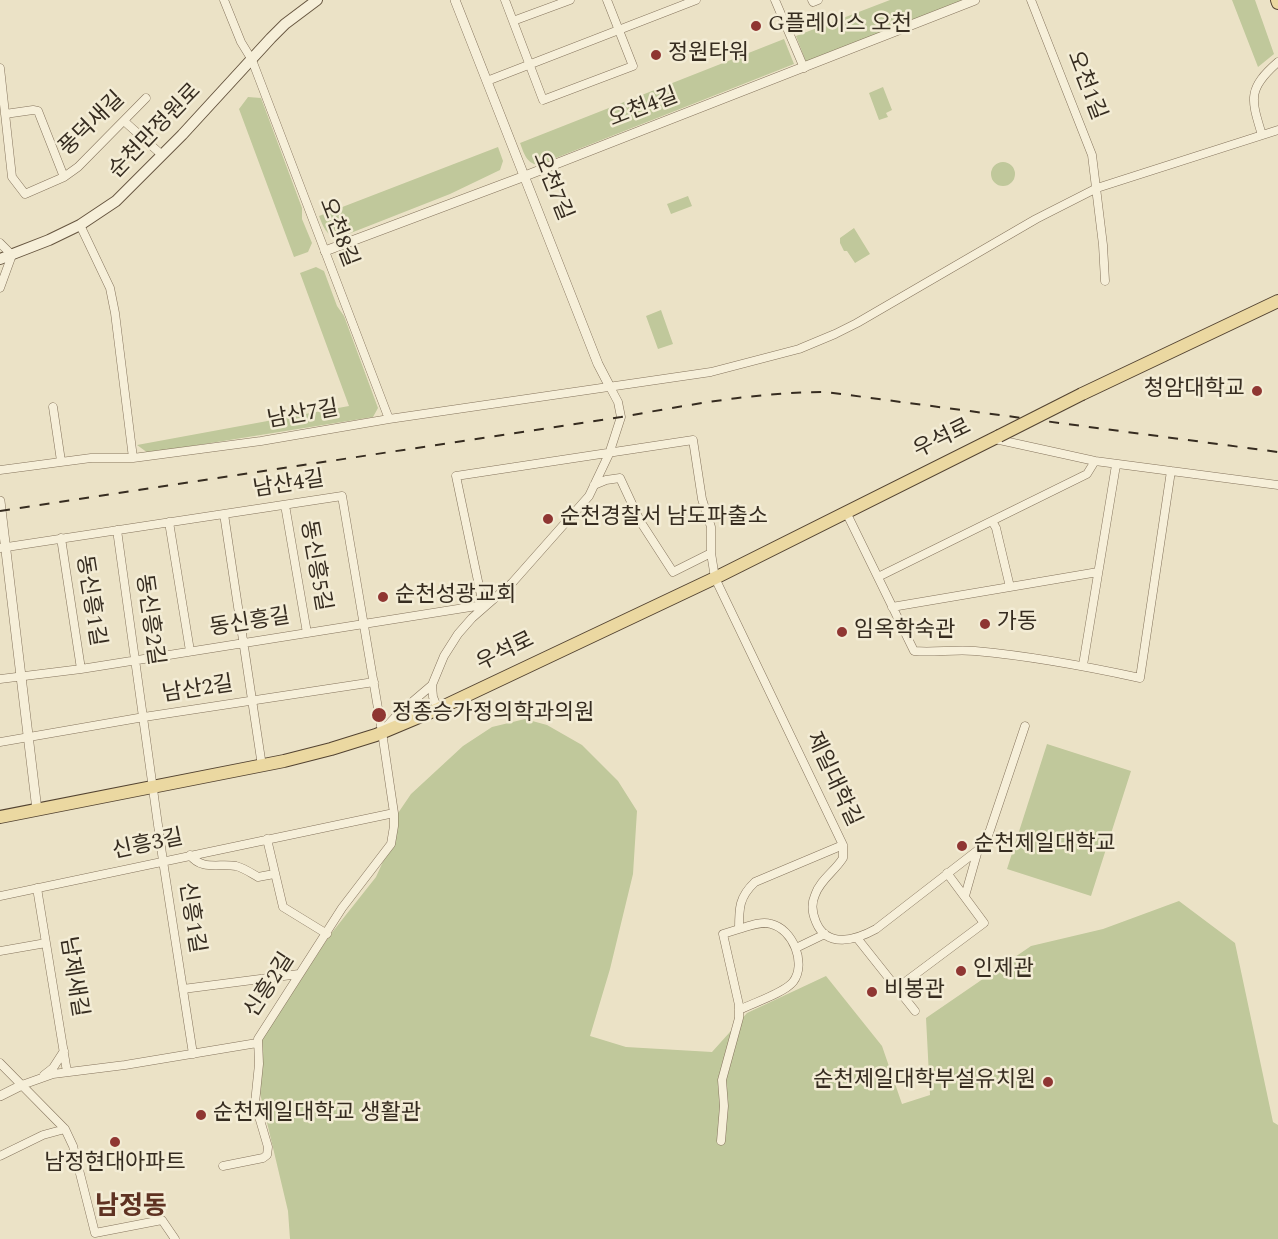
<!DOCTYPE html>
<meta charset="utf-8">
<style>
body{margin:0}
canvas{display:block;background:#ebe2c6}
</style>
<canvas width="1278" height="1239"></canvas>
<script>
const ctx = document.querySelector('canvas').getContext('2d');
ctx.lineJoin = 'round';
function fill(path, color) { ctx.fillStyle = color; ctx.fill(path, 'evenodd'); }
function strokePath(path, color, width, dash) { ctx.strokeStyle = color; ctx.lineWidth = width; ctx.lineCap = dash ? 'butt' : 'round'; ctx.setLineDash(dash || []); ctx.stroke(path); }
function label(font, color, halo, rows, align = 'center') {
  ctx.font = font + ' Spectral,"Noto Sans KR",serif'; ctx.lineWidth = 5; ctx.setLineDash([]); ctx.textBaseline = 'middle'; ctx.strokeStyle = halo; ctx.fillStyle = color; for (const [text, x, y, turn = 0] of rows) {
    ctx.save(); ctx.translate(x, y); ctx.rotate((+turn || 0) * Math.PI / 180); ctx.textAlign = isNaN(turn) ? turn : align; if (halo) ctx.strokeText(text, 0, 0); ctx.fillText(text, 0, 0); ctx.restore();
  }
}
fill(new Path2D(`
 M 890,0 L 965,0 L 806,62 L 796,36 Z
 M 1232,0 L 1255,0 L 1274,54 L 1258,67 Z
 M 784,39 L 794,64 L 538,165 C 526,163 524,153 520,143 Z
 M 883,87 L 892,110 L 886,113 L 888,117 L 879,120 L 869,93 Z
 M 248,97 L 261,98 L 302,208 L 302,219 L 312,243 L 308,252 L 294,257 L 239,109 Z
 M 498,147 L 503,161 L 500,170 L 450,194 L 338,238 C 326,236 323,226 319,216 Z
 M991 174a12 12 0 1 1 24 0a12 12 0 1 1-24 0Z
 M 688,196 L 692,206 L 671,214 L 667,204 Z
 M 854,228 L 870,254 L 855,263 L 847,251 L 844,251 L 840,243 L 840,238 Z
 M 316,267 L 324,271 L 337,306 L 344,316 L 378,408 L 373,417 L 148,453 L 137,445 L 349,406 L 300,273 Z
 M 661,310 L 673,344 L 658,349 L 646,316 Z
 M 525,719 L 547,725 L 582,745 L 618,781 L 637,811 L 633,874 L 610,969 L 590,1036 L 626,1047 L 712,1052 L 747,1013 L 826,976 L 882,1046 L 902,1104 L 930,1095 L 926,1018 L 1031,946 L 1103,929 L 1179,901 L 1235,943 L 1273,1122 L 1278,1125 L 1278,1239 L 290,1239 L 288,1211 L 260,1093 L 261,1041 L 330,935 L 376,877 L 391,844 L 394,819 L 411,794 L 463,746 L 492,727 Z
 M 1047,744 L 1131,771 L 1091,896 L 1007,869 Z`), '#c0c89b');
const minor = new Path2D(`
 M 224,0 L 241,42 L 252,60 L 389,419
 M 505,0 L 543,100 L 633,66 L 607,0
 M 775,0 L 804,68
 M 812,0 L 813,2 L 818,0
 M 1031,0 L 1092,155 L 1103,245 L 1105,281
 M 513,21 L 570,0
 M 0,68 L 12,177 L 25,194 L 64,177 L 78,167 L 146,98
 M 487,81 L 696,0
 M 5,114 L 33,110 L 38,111 L 64,177
 M 124,121 L 162,155
 M 1262,135 C 1251,99 1247,89 1278,62
 M 80,225 L 110,288 L 115,313 L 133,458
 M 0,243 L 12,255 L 0,288
 M 53,407 L 61,461
 M 995,439 L 1095,461 L 1278,485
 M 0,470 L 91,458 L 133,458 L 261,441 L 389,419 L 711,372 L 799,349 L 835,334 L 857,323 L 1036,219 L 1097,188 L 1278,130
 M 594,485 L 606,480 L 620,478 L 640,521 L 673,572 L 711,553 L 715,578 L 843,845 L 843,858 C 835,871 820,880 815,895 C 811,904 812,913 816,922 C 827,949 856,940 876,929 L 978,850 L 988,836 L 1025,726
 M 285,505 L 307,633
 M 846,512 L 914,651 C 934,653 955,649 975,651 C 1031,656 1085,666 1140,678 L 1171,471
 M 224,514 L 262,766
 M 992,521 L 996,528 L 1010,587
 M 169,522 L 190,651
 M 117,530 L 163,861 L 193,1054
 M 61,538 L 81,669
 M 0,548 L 342,496 L 382,732 L 394,813 L 0,896
 M 878,577 L 1087,474 L 1095,461
 M 483,605 L 456,476 L 693,440 L 702,499 L 711,527 L 711,553
 M 892,607 L 1098,572
 M 1083,665 L 1116,465
 M 0,679 L 81,669 L 483,605 L 483,607
 M 438,709 L 433,697 L 432,685 L 444,656 L 458,634 L 472,618 L 512,583 L 589,496 L 609,454 L 621,417 L 618,402 L 610,387
 M 385,728 L 398,714 L 432,685
 M 0,742 L 144,717 L 374,682
 M 267,839 L 283,907 L 327,934
 M 190,855 C 202,871 219,863 236,866 C 244,868 251,873 258,877 L 274,874
 M 37,888 L 67,1072
 M 965,896 L 978,850
 M 857,938 L 915,1011
 M 796,948 L 825,934
 M 0,951 L 46,943
 M 897,988 L 984,923 L 947,873
 M 183,989 L 299,974
 M 739,1010 C 753,1003 784,993 793,982 C 807,964 793,929 771,924 C 761,921 749,926 739,929
 M 0,1063 L 65,1129 L 73,1146 L 95,1233 L 162,1220 L 175,1239
 M 44,1075 L 53,1068 L 64,1051
 M 22,1085 L 53,1074 L 125,1065 L 257,1043
 M 721,1141 L 724,1106 L 722,1080 L 739,1018 L 739,1005 L 723,934 L 739,929 C 739,908 739,897 755,882 L 843,845
 M 0,1156 L 43,1135 L 65,1129
 M 223,1166 L 263,1158 L 267,1155 L 268,1147 L 255,1103 L 259,1064 L 258,1039 L 342,908 L 391,844 L 394,826 L 394,813`);
const tertiary = new Path2D(`
 M 455,0 L 598,364 L 610,387
 M 325,251 L 525,176 L 975,0
 M 0,501 L 37,810
 M 0,1096 L 22,1085`);
const secondary = new Path2D(`
 M 0,259 L 49,240 L 80,225 L 116,201 L 182,135 L 271,38 L 285,24 L 317,0`);
const primary = new Path2D(`
 M 1277,0 L 1278,3
 M 1082,394 L 1278,301
 M 0,817 L 284,761 L 331,749 L 376,735 L 438,709 L 715,578 L 999,436`);
strokePath(minor, '#85745d', 9);
strokePath(tertiary, '#85745d', 10);
strokePath(secondary, '#675640', 12);
strokePath(primary, '#534331', 14);
strokePath(minor, '#f6efd9', 8);
strokePath(tertiary, '#f6efd9', 9);
strokePath(secondary, '#f6efd9', 10);
strokePath(primary, '#ebd8a1', 12);
strokePath(new Path2D(`
 M 0,511 L 621,417 C 688,405 757,392 826,392 L 1278,452`), '#362c20', 2, [10, 10]);
const primaryBridge = new Path2D(`
 M 999,436 L 1082,394`);
strokePath(primaryBridge, '#534331', 14, []);
strokePath(primaryBridge, '#ebd8a1', 12);
for (const [x, y, r, color] of [
 [756,26,6,"#8f3632"],
 [656,55,6,"#8f3632"],
 [1257,391,6,"#8f3632"],
 [548,519,6,"#8f3632"],
 [383,597,6,"#8f3632"],
 [985,624,6,"#8f3632"],
 [842,632,6,"#8f3632"],
 [379,715,8,"#8f3632"],
 [962,846,6,"#8f3632"],
 [961,971,6,"#8f3632"],
 [872,992,6,"#8f3632"],
 [1048,1082,6,"#8f3632"],
 [201,1115,6,"#8f3632"],
 [115,1142,6,"#8f3632"]
]) { const dot = new Path2D(); dot.arc(x, y, r, 0, 2 * Math.PI); ctx.fillStyle = color; ctx.fill(dot); strokePath(dot, '#f3ecd5', 2); }
label('22px', '#362c20', '#f3ecd5', [
 ["G플레이스 오천",768,26],
 ["정원타워",668,55],
 ["청암대학교",1245,391,"right"],
 ["순천경찰서 남도파출소",560,519],
 ["순천성광교회",395,597],
 ["가동",997,624],
 ["임옥학숙관",854,632],
 ["정종승가정의학과의원",392,715],
 ["순천제일대학교",974,846],
 ["인제관",973,971],
 ["비봉관",884,992],
 ["순천제일대학부설유치원",1036,1082,"right"],
 ["순천제일대학교 생활관",213,1115],
 ["남정현대아파트",115,1165,"center"]
], 'left');
label('22px', '#362c20', '#f3ecd5', [
 ["오천1길",1085,86,69],
 ["오천4길",644,109,-21],
 ["풍덕새길",93,125,-44],
 ["순천만정원로",156,132,-46],
 ["오천7길",551,187,68],
 ["오천8길",337,233,69],
 ["남산7길",303,416,-10],
 ["우석로",943,440,-26],
 ["남산4길",289,486,-9],
 ["동신흥5길",314,566,80],
 ["동신흥1길",89,601,81],
 ["동신흥2길",148,620,82],
 ["동신흥길",250,624,-9],
 ["우석로",506,653,-26],
 ["남산2길",198,691,-9],
 ["제일대학길",832,780,65],
 ["신흥3길",148,846,-12],
 ["신흥1길",190,918,81],
 ["남제새길",72,977,81],
 ["신흥2길",271,986,-57]
]);
label('bold 26px', '#5f3222', '#f3ecd5', [
 ["남정동",131,1209]
]);
</script>
